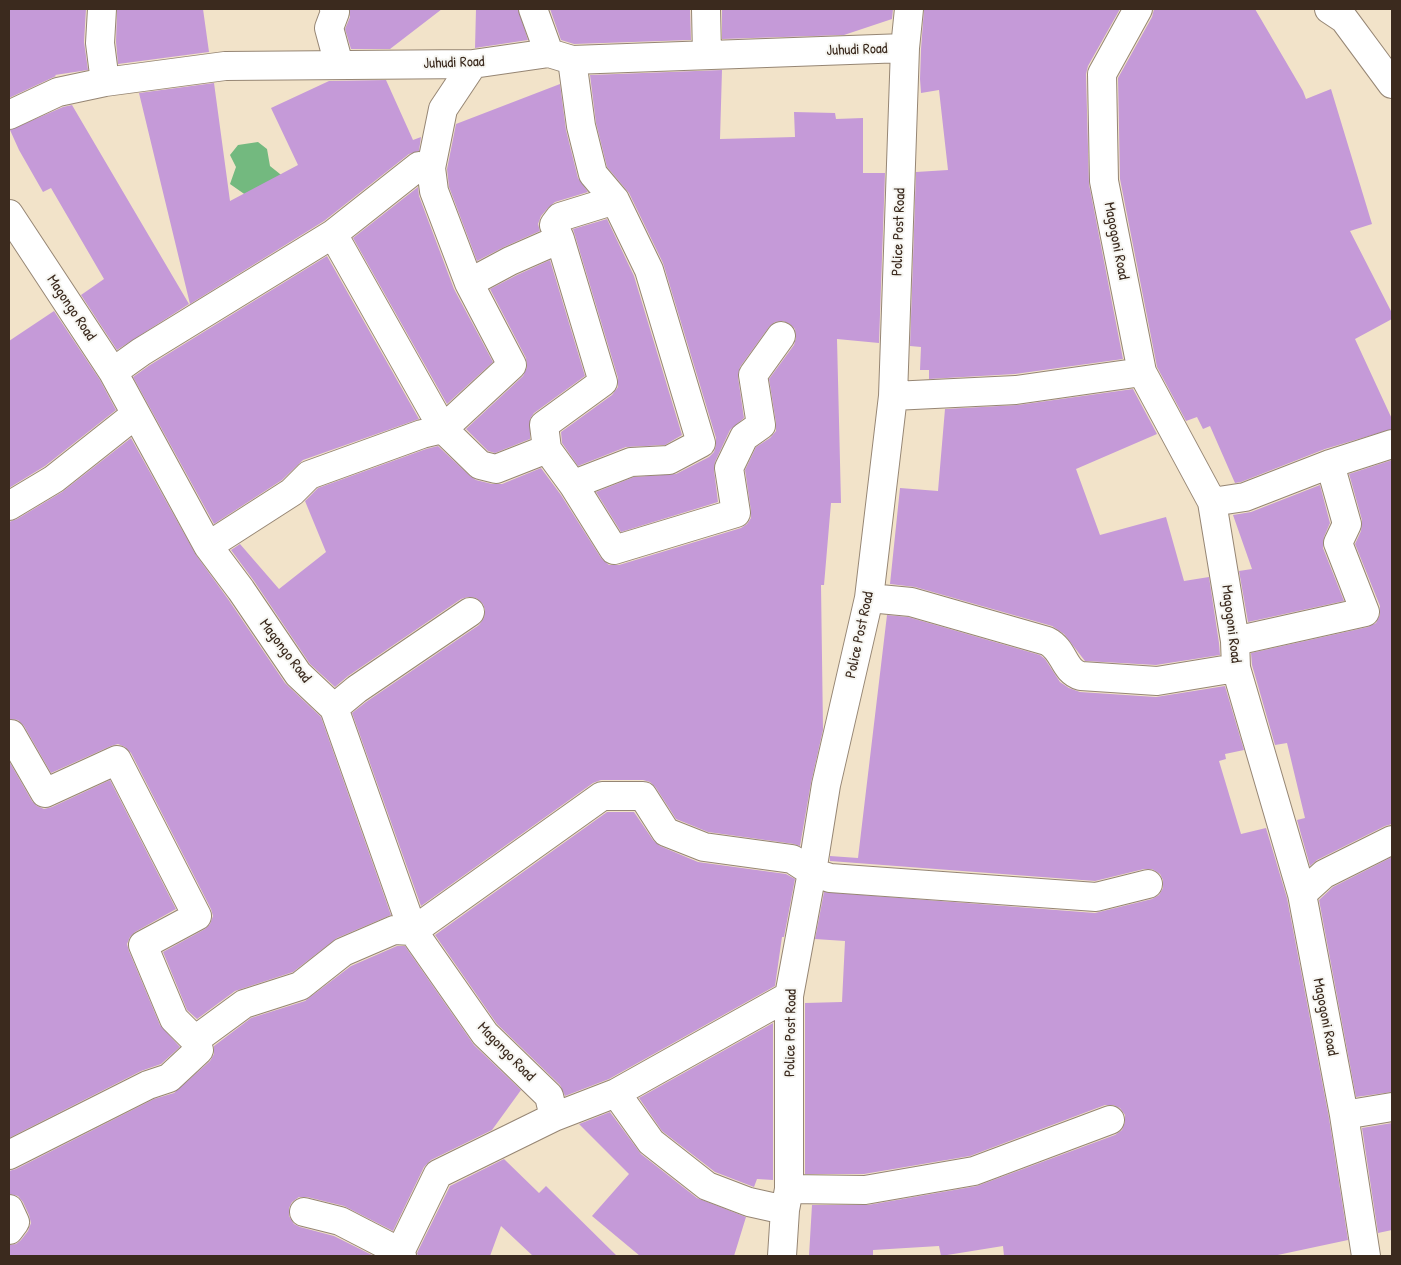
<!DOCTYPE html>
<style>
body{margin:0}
#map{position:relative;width:1401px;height:1265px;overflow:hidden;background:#f2e3c9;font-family:"Patrick Hand",sans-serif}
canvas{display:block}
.frame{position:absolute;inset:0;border:10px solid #3b2a1e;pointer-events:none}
</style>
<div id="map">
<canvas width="1401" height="1265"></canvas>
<div class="frame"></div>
</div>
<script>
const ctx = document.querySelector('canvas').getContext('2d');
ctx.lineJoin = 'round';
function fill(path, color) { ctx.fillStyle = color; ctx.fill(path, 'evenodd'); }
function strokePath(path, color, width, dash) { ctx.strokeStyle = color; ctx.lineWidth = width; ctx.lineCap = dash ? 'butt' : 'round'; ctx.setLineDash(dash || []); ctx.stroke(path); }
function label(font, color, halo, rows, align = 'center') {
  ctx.font = font + ' "Patrick Hand",sans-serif'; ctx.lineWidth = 4; ctx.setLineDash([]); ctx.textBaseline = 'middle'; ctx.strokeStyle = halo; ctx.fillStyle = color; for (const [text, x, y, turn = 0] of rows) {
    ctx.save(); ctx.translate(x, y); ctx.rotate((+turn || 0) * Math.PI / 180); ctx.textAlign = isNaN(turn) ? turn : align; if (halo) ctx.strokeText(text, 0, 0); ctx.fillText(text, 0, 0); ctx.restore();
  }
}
fill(new Path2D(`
 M 258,142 L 267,149 L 270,166 L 285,178 L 250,198 L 230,184 L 236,167 L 230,155 L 238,145 Z`), '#73b97f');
fill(new Path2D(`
 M 9,9 L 86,9 L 84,42 L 88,70 L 55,75 L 56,76 L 9,98 Z
 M 117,9 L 203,9 L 209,52 L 118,64 L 116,42 Z
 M 350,9 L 442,9 L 390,49 L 351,49 L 345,29 L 350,17 Z
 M 476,9 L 518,9 L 528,40 L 475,48 Z
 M 550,9 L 690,9 L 691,40 L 574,44 L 561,40 Z
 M 722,9 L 893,9 L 892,19 L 844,35 L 722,39 Z
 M 924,9 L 1120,9 L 1088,66 L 1086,74 L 1089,184 L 1123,359 L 1015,374 L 929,379 L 929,370 L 920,370 L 921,347 L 910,346 L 916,172 L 948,170 L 939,90 L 921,93 L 920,79 L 921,49 Z
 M 1154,9 L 1255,9 L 1303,91 L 1306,99 L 1331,89 L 1372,224 L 1350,231 L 1392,313 L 1392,319 L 1355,339 L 1392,419 L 1392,429 L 1325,449 L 1241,482 L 1235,483 L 1210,426 L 1203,429 L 1197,417 L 1186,421 L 1157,367 L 1120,179 L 1118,78 L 1152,17 Z
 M 722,70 L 720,139 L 795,137 L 794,112 L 835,113 L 836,119 L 863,118 L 863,173 L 885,173 L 879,343 L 837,339 L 841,503 L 831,503 L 824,585 L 821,585 L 823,730 L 811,783 L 800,846 L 794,844 L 708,832 L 676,819 L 656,788 L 650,782 L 643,780 L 601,780 L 593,783 L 421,906 L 352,713 L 366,702 L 479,625 L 484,618 L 485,610 L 483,604 L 476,598 L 468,597 L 461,599 L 348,676 L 335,687 L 310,664 L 254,581 L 231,550 L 240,544 L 279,589 L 326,552 L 305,501 L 318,488 L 426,449 L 438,446 L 470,476 L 476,480 L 492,484 L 502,484 L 541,468 L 561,495 L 601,558 L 609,565 L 619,565 L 741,528 L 747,524 L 751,518 L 751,511 L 745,470 L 756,447 L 770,438 L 776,431 L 776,423 L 769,379 L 794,345 L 796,338 L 795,329 L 790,324 L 783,321 L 775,322 L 769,327 L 740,367 L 738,377 L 744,418 L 730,430 L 715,462 L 714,470 L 718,502 L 621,532 L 596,492 L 634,477 L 676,474 L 709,457 L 714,452 L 716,445 L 716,438 L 663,263 L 629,193 L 607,167 L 596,123 L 590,75 Z
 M 386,80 L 413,140 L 421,137 L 419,151 L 409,154 L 324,221 L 190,304 L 139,93 L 214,83 L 230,201 L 298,165 L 271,108 L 329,81 Z
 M 560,84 L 566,130 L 578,178 L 588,192 L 555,202 L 548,208 L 541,216 L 538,224 L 540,231 L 504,247 L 477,261 L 449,187 L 447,169 L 456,124 Z
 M 72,105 L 189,304 L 117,350 L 81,295 L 104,279 L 51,188 L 43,192 L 19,150 L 10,130 L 63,107 Z
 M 418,187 L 419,196 L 454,289 L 493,362 L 447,404 L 353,238 Z
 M 607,219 L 634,276 L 682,435 L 665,445 L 626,447 L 578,466 L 562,443 L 561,432 L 612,395 L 618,387 L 618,378 L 573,229 Z
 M 327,256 L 419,419 L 303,460 L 282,480 L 214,524 L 133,377 L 150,365 Z
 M 550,260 L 585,376 L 534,413 L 530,419 L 530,439 L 495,453 L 488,451 L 466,429 L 523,376 L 527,367 L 526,358 L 490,289 L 517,275 Z
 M 54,311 L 100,380 L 116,410 L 45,466 L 9,488 L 9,341 Z
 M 1133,389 L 1157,434 L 1076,469 L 1100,535 L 1166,517 L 1184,581 L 1209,577 L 1219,643 L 1220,655 L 1156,665 L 1085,661 L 1064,634 L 1052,626 L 915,587 L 890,584 L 900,488 L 938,491 L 945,409 L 1018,405 Z
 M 131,438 L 196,555 L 228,599 L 285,683 L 321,717 L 391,915 L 337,938 L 293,972 L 235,991 L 197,1019 L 187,1010 L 163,952 L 205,929 L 210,924 L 213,916 L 211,909 L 131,753 L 125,747 L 118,744 L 111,746 L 51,773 L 24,726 L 18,720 L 9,719 L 9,522 L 17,519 L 62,492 Z
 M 1392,460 L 1392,824 L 1385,826 L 1317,860 L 1310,866 L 1297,820 L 1305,818 L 1287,743 L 1275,745 L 1252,665 L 1251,653 L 1368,627 L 1376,623 L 1380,615 L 1380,606 L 1355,544 L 1361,531 L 1362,520 L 1349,474 Z
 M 1320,485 L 1330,523 L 1324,537 L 1323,548 L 1344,601 L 1248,622 L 1239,571 L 1252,569 L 1233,515 L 1251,512 Z
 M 887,615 L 908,617 L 1040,655 L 1045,659 L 1060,682 L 1069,688 L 1080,692 L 1156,697 L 1225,686 L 1244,750 L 1225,754 L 1226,759 L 1219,761 L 1241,834 L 1266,828 L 1287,898 L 1329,1118 L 1348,1240 L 1273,1256 L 1004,1256 L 1003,1246 L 941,1256 L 939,1246 L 873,1250 L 873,1256 L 809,1256 L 812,1205 L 868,1205 L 977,1186 L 1115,1135 L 1122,1130 L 1125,1122 L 1125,1115 L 1120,1108 L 1113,1105 L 1105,1105 L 970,1156 L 864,1174 L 805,1174 L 805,1003 L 842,1002 L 845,941 L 815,939 L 824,892 L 1095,913 L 1152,899 L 1159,895 L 1163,888 L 1163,880 L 1160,874 L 1152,869 L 1144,869 L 1095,881 L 830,861 L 830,856 L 858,858 Z
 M 9,761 L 32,801 L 37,806 L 44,809 L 52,807 L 110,780 L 176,909 L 135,932 L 130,937 L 127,944 L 129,951 L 160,1025 L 180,1047 L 161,1064 L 141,1071 L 9,1138 Z
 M 607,812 L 634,812 L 653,840 L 660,846 L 698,862 L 786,874 L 795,879 L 784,937 L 782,937 L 775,986 L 609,1079 L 565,1096 L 560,1085 L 497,1024 L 435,935 Z
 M 1392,857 L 1392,1092 L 1356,1097 L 1319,900 L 1333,887 Z
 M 397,946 L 405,946 L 474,1045 L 521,1090 L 492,1130 L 431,1160 L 424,1167 L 393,1231 L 344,1206 L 307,1197 L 299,1197 L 292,1202 L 289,1208 L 289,1216 L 294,1224 L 300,1227 L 334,1236 L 374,1256 L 9,1256 L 9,1245 L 16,1244 L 21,1240 L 28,1231 L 31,1223 L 29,1215 L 23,1202 L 18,1196 L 9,1194 L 9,1171 L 16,1169 L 154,1099 L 174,1093 L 210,1061 L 214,1054 L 214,1046 L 251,1018 L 305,1001 L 351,966 Z
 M 773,1023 L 773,1180 L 757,1179 L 754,1187 L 715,1172 L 662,1131 L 639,1098 Z
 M 610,1112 L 641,1154 L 697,1198 L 746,1217 L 734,1256 L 640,1256 L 592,1216 L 629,1174 L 579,1124 Z
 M 1392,1123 L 1392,1230 L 1378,1233 L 1362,1128 Z
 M 504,1159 L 539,1193 L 546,1186 L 617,1256 L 533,1256 L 501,1226 L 490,1256 L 418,1256 L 417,1253 L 450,1186 Z`), '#c59ad8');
const minor = new Path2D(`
 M 102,9 L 100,43 L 105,82
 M 334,9 L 335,12 L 329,28 L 339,65
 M 533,9 L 549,53
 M 706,9 L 707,55
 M 1138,9 L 1102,74 L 1104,181 L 1142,372 L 1212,502 L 1235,641 L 1236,668 L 1302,894 L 1344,1115 L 1366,1256
 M 1329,9 L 1344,19 L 1392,84
 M 572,60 L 581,126 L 593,174 L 615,200 L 649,270 L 701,443 L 669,460 L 631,462 L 582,481 L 574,486
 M 9,115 L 58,92 L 105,82 L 225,66 L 473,64 L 549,53 L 572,60 L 905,48
 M 9,214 L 113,372 L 208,546 L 241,590 L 298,674 L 334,708 L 413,931 L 485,1034 L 549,1096 L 554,1117
 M 333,234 L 419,166 L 431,168 L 443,109 L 473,64
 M 469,283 L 510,261 L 560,239 L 554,225 L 560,217 L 615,200
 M 113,372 L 141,352 L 333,234 L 443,429 L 480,465 L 496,469 L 547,449 L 574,486 L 614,550 L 736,513 L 729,468 L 744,437 L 761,425 L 753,375 L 781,336
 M 893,396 L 1016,390 L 1142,372
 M 547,449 L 544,425 L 603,382 L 560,239
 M 1212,502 L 1245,497 L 1330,464 L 1392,444
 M 9,506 L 54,479 L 136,414
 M 208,546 L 292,492 L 309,475 L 422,434 L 443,429 L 512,365 L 469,283 L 434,191 L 431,168
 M 869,598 L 911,602 L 1047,641 C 1065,650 1063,671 1081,676 L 1157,681 L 1236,668
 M 1235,641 L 1365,612 L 1338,543 L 1347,524 L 1330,464
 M 334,708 L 357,689 L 470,612
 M 11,734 L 45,793 L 117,760 L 197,916 L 143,945 L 174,1019 L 195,1040
 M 1302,894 L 1324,874 L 1392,840
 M 616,1093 L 651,1142 L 707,1186 L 749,1202 L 785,1210
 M 1344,1115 L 1392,1107
 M 9,1155 L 148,1085 L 169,1078 L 199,1050 L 195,1040 L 244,1004 L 300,986 L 343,952 L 394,930 L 413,931 L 602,796 L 643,796 L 666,832 L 704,847 L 792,859 L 812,872 L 830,878 L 1096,897 L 1148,884
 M 789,1189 L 865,1190 L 974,1171 L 1110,1120
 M 9,1209 L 15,1222 L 9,1230
 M 304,1212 L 340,1221 L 400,1252
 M 402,1256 L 400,1252 L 438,1174 L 554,1117 L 616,1093 L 789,996
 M 782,1256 L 785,1210 L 789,1189 L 789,996 L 812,872 L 826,785 L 869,598 L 893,396 L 905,48 L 909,9`);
strokePath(minor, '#968674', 30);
strokePath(minor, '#fff', 28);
label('15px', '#3b2a1e', '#f6f6f2', [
 ["Juhudi Road",857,50,-2],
 ["Juhudi Road",454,63,-2],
 ["Police Post Road",899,232,-88],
 ["Magogoni Road",1116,241,79],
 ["Magongo Road",71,308,56],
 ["Magogoni Road",1231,624,83],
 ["Police Post Road",860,635,-78],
 ["Magongo Road",285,651,53],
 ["Magogoni Road",1325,1017,79],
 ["Police Post Road",791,1033,-89],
 ["Magongo Road",506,1052,46]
]);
</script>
